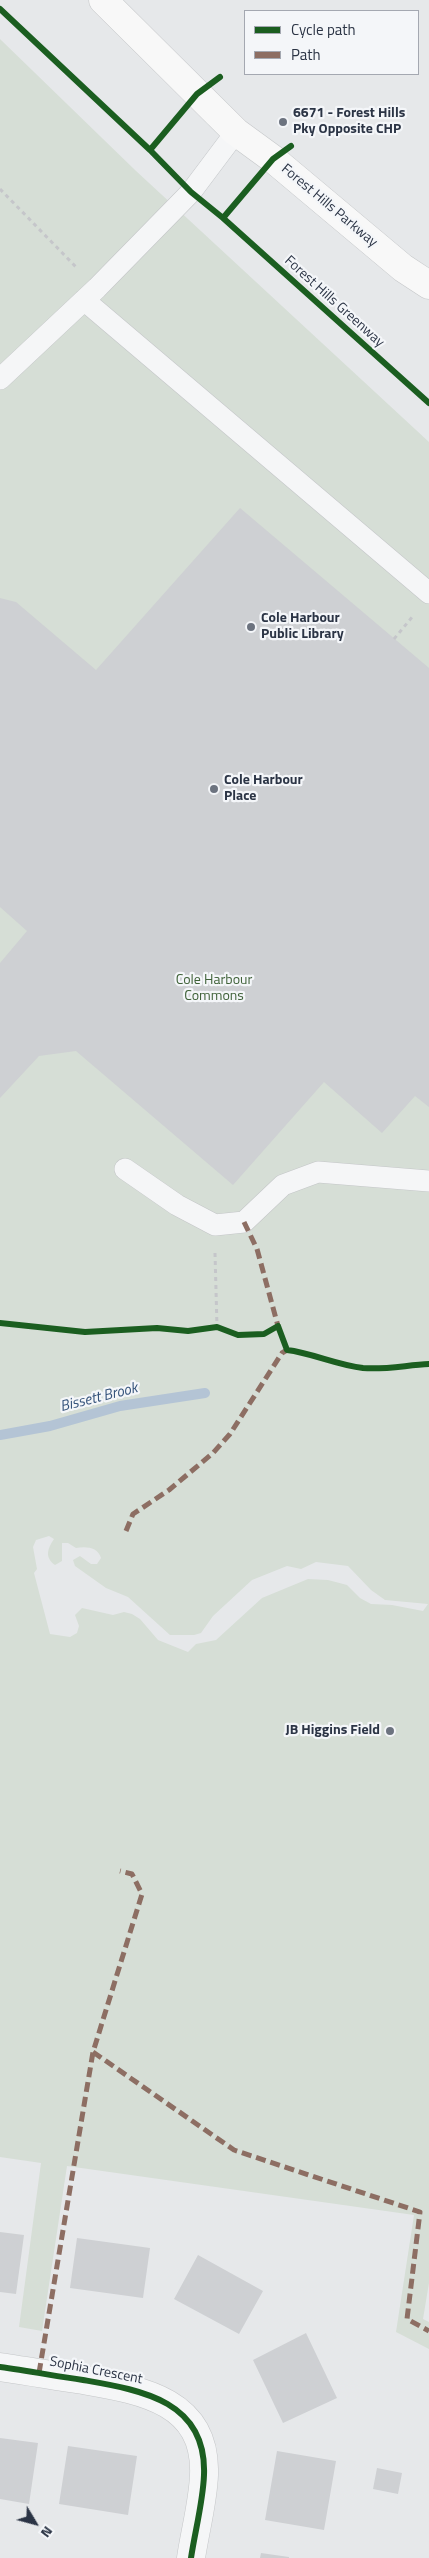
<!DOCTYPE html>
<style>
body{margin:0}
#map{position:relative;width:429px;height:2558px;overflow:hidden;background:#e6e8ea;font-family:"Titillium Web",sans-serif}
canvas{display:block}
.legend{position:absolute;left:244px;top:10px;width:175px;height:65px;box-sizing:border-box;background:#f4f6f9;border:1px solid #a4a8b1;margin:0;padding:6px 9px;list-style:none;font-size:15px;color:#2b3445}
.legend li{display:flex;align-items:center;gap:10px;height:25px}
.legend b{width:25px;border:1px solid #a4a8b1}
.north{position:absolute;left:10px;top:2498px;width:50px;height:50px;-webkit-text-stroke:4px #f4f6f9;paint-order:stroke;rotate:127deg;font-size:14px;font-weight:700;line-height:20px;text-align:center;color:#2b3445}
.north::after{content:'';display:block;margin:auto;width:18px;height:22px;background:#2b3445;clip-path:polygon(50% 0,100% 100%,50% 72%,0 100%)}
</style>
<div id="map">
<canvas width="429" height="2558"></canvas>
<ul class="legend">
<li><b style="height:6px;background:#1b5e20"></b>Cycle path</li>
<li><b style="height:6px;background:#8d6e63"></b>Path</li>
</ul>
<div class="north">N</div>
</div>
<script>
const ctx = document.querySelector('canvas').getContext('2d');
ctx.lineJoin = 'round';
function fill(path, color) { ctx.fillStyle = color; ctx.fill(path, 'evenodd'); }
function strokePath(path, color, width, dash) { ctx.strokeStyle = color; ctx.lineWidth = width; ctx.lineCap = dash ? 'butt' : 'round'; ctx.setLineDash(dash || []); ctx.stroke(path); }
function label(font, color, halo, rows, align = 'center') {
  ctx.font = font + ' "Titillium Web",sans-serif'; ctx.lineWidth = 4.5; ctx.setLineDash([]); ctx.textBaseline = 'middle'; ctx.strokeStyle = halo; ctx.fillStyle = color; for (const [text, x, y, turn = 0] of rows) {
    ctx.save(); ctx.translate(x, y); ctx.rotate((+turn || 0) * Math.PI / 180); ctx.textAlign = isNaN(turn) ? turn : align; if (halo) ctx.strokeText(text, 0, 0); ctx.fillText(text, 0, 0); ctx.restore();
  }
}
fill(new Path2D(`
 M 0,39 L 135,170 L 429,442 L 429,2283 L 423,2319 L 429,2322 L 429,2349 L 396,2332 L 414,2215 L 67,2166 L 42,2331 L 19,2327 L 41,2163 L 0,2157 ZM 49,1536 L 54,1539 C 48,1548 44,1557 55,1565 L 62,1561 L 62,1543 L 68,1543 L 76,1548 C 86,1546 98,1547 101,1558 L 97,1564 L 91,1564 L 80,1556 L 73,1560 L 75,1566 L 106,1588 L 128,1597 L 170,1635 L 194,1635 L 201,1633 L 213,1616 L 252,1580 L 287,1566 L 301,1569 L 316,1562 L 348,1566 L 371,1590 L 385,1600 L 428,1604 L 423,1611 L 392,1605 L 371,1604 L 360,1598 L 347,1585 L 328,1580 L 308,1579 L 262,1598 L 216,1640 L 196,1644 L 188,1652 L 158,1640 L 140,1619 L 132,1614 L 124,1612 L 113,1615 L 82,1608 L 75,1615 L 79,1626 L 77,1633 L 70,1637 L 50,1634 L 34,1573 L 37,1569 L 33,1547 L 36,1540 Z`), '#d6ded6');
strokePath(new Path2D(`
 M 0,1435 L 50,1426 L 120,1406 L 205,1393`), '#b4c4d5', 10);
fill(new Path2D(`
 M 240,508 L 429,668 L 429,1107 L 415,1096 L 382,1133 L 324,1082 L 233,1185 L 76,1051 L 39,1056 L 0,1098 L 0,963 L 27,931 L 0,907 L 0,598 L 16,602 L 96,670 Z
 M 0,2232 L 24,2235 L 16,2294 L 0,2292 Z
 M 77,2238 L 150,2248 L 143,2298 L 70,2288 Z
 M 198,2255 L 263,2291 L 239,2334 L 174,2299 Z
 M 306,2333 L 337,2398 L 283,2423 L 253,2360 Z
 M 0,2438 L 38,2443 L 29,2504 L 0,2499 Z
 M 68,2446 L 137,2456 L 128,2515 L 59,2504 Z
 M 277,2451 L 336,2461 L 324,2530 L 265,2520 Z
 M 377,2468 L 402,2473 L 398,2494 L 373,2489 Z
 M 261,2553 L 289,2557 L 289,2558 L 260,2558 Z`), '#ced0d3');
const service = new Path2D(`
 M 84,300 L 429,593
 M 0,379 L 97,288 L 191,192 L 236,132
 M 125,1169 L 177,1205 L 215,1225 L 244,1222 L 283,1185 L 318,1172 L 429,1181`);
const minor = new Path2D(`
 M 0,2367 C 28,2371 56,2376 83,2380 C 140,2390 207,2400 204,2475 C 203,2502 195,2531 191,2558`);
const secondary = new Path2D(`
 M 103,0 L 236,132 L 273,159 L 403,268 L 429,285`);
strokePath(service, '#c4c6c8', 22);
strokePath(minor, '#c4c6c8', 29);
strokePath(secondary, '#c4c6c8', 29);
strokePath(new Path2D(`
 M 0,189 L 77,268
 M 394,639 L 413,616
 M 215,1253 L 217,1327`), '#c5c6ca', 3, [4, 4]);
strokePath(service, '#f5f6f7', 21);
strokePath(minor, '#f5f6f7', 28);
strokePath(secondary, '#f8f8f8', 28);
strokePath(new Path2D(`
 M 244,1222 L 257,1249 L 278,1326
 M 126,1531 L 133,1514 L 169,1490 L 213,1453 L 230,1434 L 282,1353 L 287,1350
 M 93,2052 L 234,2150 L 420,2212 L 407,2319 L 429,2331
 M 39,2373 L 93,2052 L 142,1894 L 132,1874 L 120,1871`), '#8d6e63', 5, [10, 5]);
strokePath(new Path2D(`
 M 0,9 L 150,150
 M 220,77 L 197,94 L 150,150 L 191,192 L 223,218 L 273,159 L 291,146
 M 223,218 L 429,403
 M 0,1323 L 85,1332 L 157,1328 L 188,1331 L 217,1327 L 238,1335 L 264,1334 L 278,1326 L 287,1350 C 312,1353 337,1365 363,1368 C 385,1370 407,1365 429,1364
 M 0,2367 C 28,2371 56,2376 83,2380 C 140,2390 207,2400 204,2475 C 203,2502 195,2531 191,2558`), '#1b5e20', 6);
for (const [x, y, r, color] of [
 [283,122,5,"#6c737f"],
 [251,627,5,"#6c737f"],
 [214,789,5,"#6c737f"],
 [390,1731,5,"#6c737f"]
]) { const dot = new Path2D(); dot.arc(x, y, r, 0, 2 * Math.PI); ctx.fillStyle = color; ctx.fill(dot); strokePath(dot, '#f4f6f9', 2); }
label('bold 14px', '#2b3445', '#f4f6f9', [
 ["6671 - Forest Hills",293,114],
 ["Pky Opposite CHP",293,130],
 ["Cole Harbour",261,619],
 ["Public Library",261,635],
 ["Cole Harbour",224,781],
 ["Place",224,797],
 ["JB Higgins Field",380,1731,"right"]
], 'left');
label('14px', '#2b3445', '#f4f6f9', [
 ["Forest Hills Parkway",329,206,40],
 ["Forest Hills Greenway",334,302,42],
 ["Sophia Crescent",96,2371,11]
]);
label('14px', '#3f6138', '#f4f6f9', [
 ["Cole Harbour",214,981],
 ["Commons",214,997]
]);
label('italic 15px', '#34527a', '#f4f6f9', [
 ["Bissett Brook",99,1398,-14]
]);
</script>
